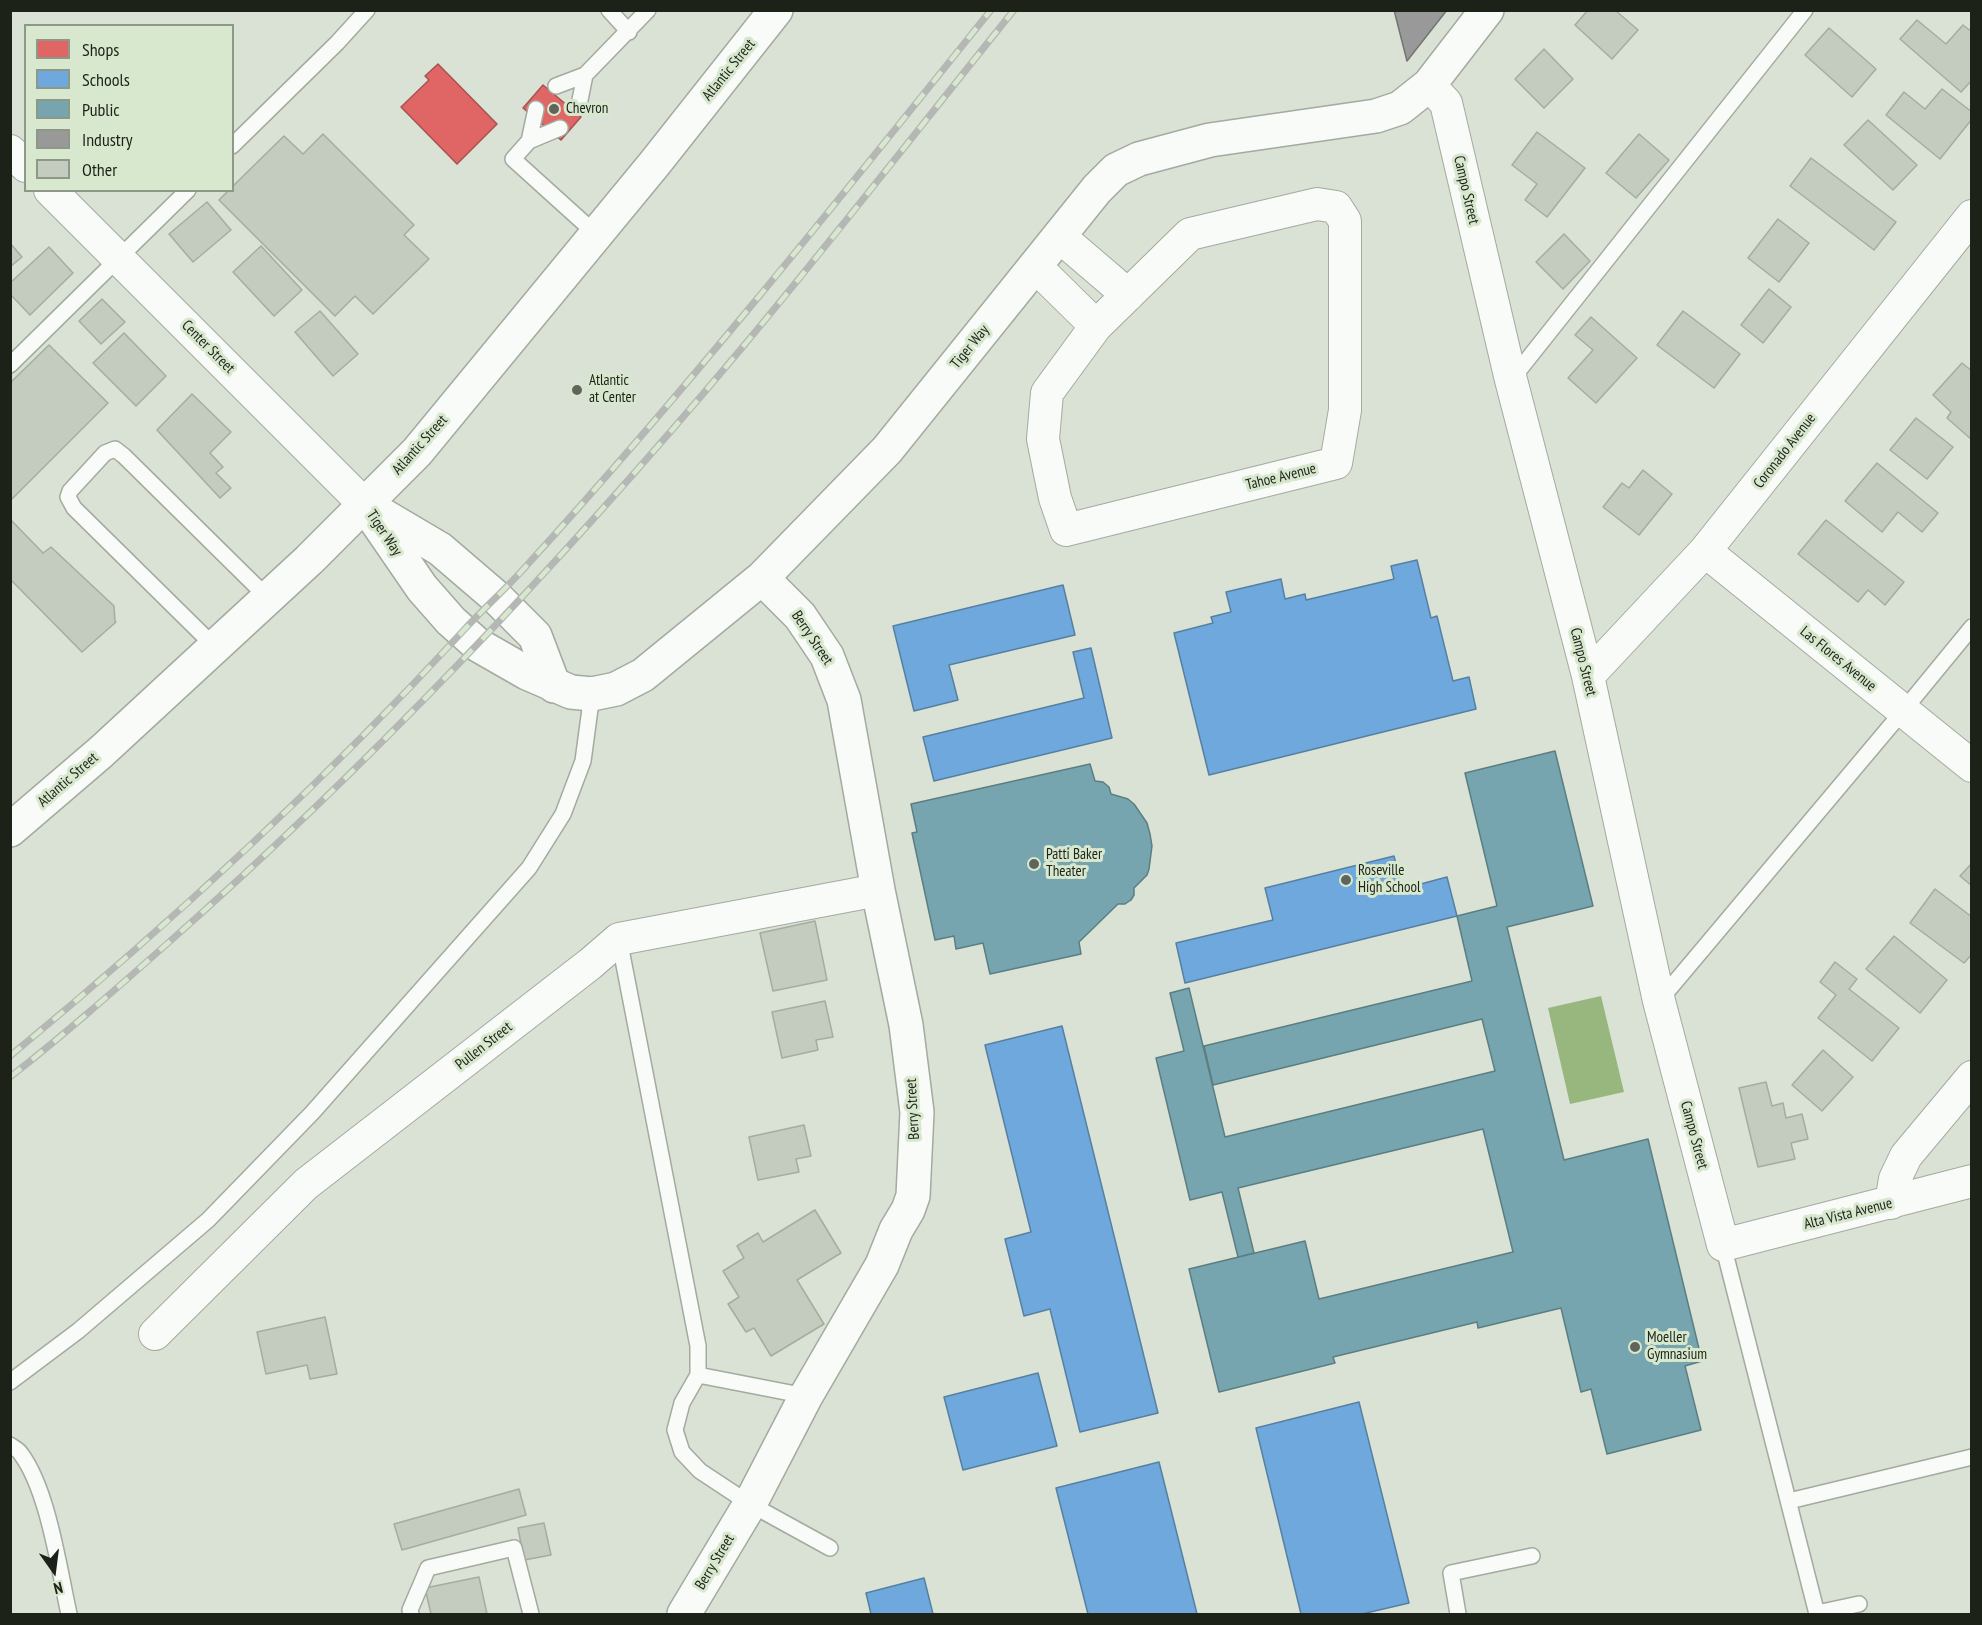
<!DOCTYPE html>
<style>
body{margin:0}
#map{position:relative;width:1982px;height:1625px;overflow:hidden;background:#d9e2d4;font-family:"PT Sans Narrow",sans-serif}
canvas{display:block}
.frame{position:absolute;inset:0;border:12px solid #1d2219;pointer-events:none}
.legend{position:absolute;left:24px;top:24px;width:210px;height:168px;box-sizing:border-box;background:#d8e8ce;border:2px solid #8d9986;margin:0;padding:8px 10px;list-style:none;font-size:18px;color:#1d2219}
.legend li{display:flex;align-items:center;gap:12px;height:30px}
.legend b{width:30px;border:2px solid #8d9986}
.north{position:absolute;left:24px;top:1541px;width:60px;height:60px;-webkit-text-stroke:4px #d8e8ce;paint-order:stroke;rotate:166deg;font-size:16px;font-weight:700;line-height:24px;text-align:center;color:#1d2219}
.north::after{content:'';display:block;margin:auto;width:21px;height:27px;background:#1d2219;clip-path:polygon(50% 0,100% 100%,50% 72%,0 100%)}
</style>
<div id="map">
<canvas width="1982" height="1625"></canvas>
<div class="frame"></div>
<ul class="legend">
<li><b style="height:16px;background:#e06666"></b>Shops</li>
<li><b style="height:16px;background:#6fa8dc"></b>Schools</li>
<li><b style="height:16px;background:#76a5af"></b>Public</li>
<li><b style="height:16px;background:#999"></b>Industry</li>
<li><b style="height:16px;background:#c4cbbf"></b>Other</li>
</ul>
<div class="north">N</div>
</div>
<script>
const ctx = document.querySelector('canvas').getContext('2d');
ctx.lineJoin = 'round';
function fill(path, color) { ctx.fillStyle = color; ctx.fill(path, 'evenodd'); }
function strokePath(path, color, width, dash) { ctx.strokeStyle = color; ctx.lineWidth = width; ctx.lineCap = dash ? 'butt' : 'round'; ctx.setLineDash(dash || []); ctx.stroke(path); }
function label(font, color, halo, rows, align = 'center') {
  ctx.font = font + ' "PT Sans Narrow",sans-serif'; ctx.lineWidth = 6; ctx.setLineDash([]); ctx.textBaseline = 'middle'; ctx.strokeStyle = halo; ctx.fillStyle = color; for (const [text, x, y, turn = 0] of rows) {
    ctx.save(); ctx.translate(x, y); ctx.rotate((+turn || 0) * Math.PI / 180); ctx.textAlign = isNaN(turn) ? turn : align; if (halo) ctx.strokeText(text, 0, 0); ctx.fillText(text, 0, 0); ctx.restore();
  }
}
fill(new Path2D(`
 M 1601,996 L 1624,1092 L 1570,1104 L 1548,1008 Z`), '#97b77f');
const shops = new Path2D(`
 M 438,64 L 497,124 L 457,164 L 401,107 L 429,80 L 425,76 Z
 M 543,85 L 581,117 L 561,140 L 523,108 Z`);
fill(shops, '#e06666');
strokePath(shops, '#a6524f', 1.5);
const schools = new Path2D(`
 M 1417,560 L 1431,618 L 1437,616 L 1453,681 L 1469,677 L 1476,709 L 1209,775 L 1174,633 L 1213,623 L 1211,617 L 1231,612 L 1226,592 L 1281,579 L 1285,599 L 1305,594 L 1306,600 L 1394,579 L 1391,566 Z
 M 1063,585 L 1075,635 L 949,665 L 958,700 L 914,711 L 893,626 Z
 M 1091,648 L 1112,738 L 934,781 L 923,737 L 1084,698 L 1073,652 Z
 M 1394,856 L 1402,889 L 1447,877 L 1457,916 L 1185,983 L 1176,943 L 1273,920 L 1265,888 Z
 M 1062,1026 L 1158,1413 L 1080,1432 L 1050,1309 L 1024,1316 L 1005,1239 L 1031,1232 L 985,1045 Z
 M 1038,1373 L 1057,1446 L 963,1470 L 944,1397 Z
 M 1359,1402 L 1409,1603 L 1362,1614 L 1301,1614 L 1256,1428 Z
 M 1159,1462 L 1197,1614 L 1088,1614 L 1056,1488 Z
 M 924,1578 L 933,1614 L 871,1614 L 866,1593 Z`);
fill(schools, '#6fa8dc');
strokePath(schools, '#5680a2', 1.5);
const public = new Path2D(`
 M 1555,751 L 1593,906 L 1507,927 L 1564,1160 L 1648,1139 L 1702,1361 L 1685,1366 L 1701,1430 L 1607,1454 L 1591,1389 L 1581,1392 L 1561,1308 L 1478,1328 L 1477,1322 L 1333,1357 L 1335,1363 L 1219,1392 L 1189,1269 L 1305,1241 L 1319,1299 L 1513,1252 L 1483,1129 L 1238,1188 L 1254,1253 L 1238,1257 L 1222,1192 L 1190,1200 L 1156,1058 L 1184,1051 L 1170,993 L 1189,988 L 1225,1137 L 1495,1071 L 1482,1019 L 1213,1085 L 1204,1046 L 1472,981 L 1457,916 L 1497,906 L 1465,773 Z
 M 1090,764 L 1095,781 L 1103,782 L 1109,787 L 1111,794 L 1128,799 L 1134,804 L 1147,823 L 1150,834 L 1152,846 L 1149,869 L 1147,875 L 1134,888 L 1134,895 L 1131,900 L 1125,904 L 1118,904 L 1079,942 L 1081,954 L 990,974 L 983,943 L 956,949 L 954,936 L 935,940 L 912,833 L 917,832 L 911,804 Z`);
fill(public, '#76a5af');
strokePath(public, '#5b7e82', 1.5);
const industry = new Path2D(`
 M 1394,10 L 1447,10 L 1407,61 Z`);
fill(industry, '#999');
strokePath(industry, '#747573', 1.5);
const building = new Path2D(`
 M 1588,10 L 1615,10 L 1638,30 L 1612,59 L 1575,25 Z
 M 1917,20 L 1946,44 L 1963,25 L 1972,32 L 1972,80 L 1961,92 L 1900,39 Z
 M 1829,28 L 1876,69 L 1852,97 L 1805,55 Z
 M 1544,49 L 1573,79 L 1544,108 L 1515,79 Z
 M 1942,89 L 1972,112 L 1972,119 L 1940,159 L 1886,115 L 1904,92 L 1925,109 Z
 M 1868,120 L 1917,165 L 1893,190 L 1844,145 Z
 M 1537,132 L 1585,168 L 1547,217 L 1525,200 L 1537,184 L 1512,165 Z
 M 323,134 L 414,225 L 404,235 L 429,259 L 373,314 L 355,296 L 335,316 L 219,200 L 229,190 L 232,190 L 232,187 L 284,136 L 303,154 Z
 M 1639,134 L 1669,160 L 1636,198 L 1606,173 Z
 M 1811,158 L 1896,222 L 1874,250 L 1790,186 Z
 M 207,202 L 231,230 L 193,262 L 169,234 Z
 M 1778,219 L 1809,243 L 1779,282 L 1748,258 Z
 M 1564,234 L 1590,261 L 1563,289 L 1536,262 Z
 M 10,243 L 22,257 L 10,267 Z
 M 261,246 L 302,290 L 274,316 L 233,272 Z
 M 49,247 L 73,273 L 30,315 L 10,294 L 10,283 Z
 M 1769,289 L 1791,307 L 1763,343 L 1741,325 Z
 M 102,299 L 125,322 L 101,344 L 79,321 Z
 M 320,311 L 358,354 L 333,376 L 295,332 Z
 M 1683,311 L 1740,354 L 1714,388 L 1657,345 Z
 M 1591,317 L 1637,358 L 1596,403 L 1568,378 L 1593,350 L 1575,335 Z
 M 124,333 L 166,376 L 136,406 L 93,363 Z
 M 49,345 L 108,403 L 10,501 L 10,383 Z
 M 1962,363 L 1972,371 L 1972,440 L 1947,418 L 1951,412 L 1933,395 Z
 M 192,394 L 231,432 L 210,453 L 223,467 L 216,473 L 231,488 L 220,498 L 157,430 Z
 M 1916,418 L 1953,447 L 1927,479 L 1890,450 Z
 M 1877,463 L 1938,513 L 1922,532 L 1898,512 L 1882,532 L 1845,501 Z
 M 1643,470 L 1672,494 L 1639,535 L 1603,507 L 1622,483 L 1629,488 Z
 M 10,519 L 43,553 L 51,547 L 114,606 L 115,622 L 116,622 L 82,652 L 10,579 Z
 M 1826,520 L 1904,582 L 1885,605 L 1868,590 L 1858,602 L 1798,554 Z
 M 1972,863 L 1972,886 L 1960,876 Z
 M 1935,889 L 1972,917 L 1972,954 L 1964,963 L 1910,923 Z
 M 815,921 L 827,980 L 773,991 L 760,933 Z
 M 1894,936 L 1947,980 L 1920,1013 L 1866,969 Z
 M 1835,962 L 1857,979 L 1849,989 L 1899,1028 L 1872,1061 L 1818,1018 L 1836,995 L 1820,982 Z
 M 825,1001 L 833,1037 L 816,1040 L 818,1050 L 782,1058 L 772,1012 Z
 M 1823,1050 L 1853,1077 L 1822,1111 L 1792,1085 Z
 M 1766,1082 L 1772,1106 L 1783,1103 L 1786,1118 L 1802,1114 L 1808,1139 L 1791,1143 L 1795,1159 L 1758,1167 L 1739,1088 Z
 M 804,1125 L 811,1156 L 796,1159 L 799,1172 L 758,1180 L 749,1137 Z
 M 815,1210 L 841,1253 L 797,1280 L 824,1324 L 771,1356 L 754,1328 L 746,1332 L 728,1304 L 739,1297 L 723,1271 L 744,1258 L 737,1246 L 758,1233 L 763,1242 Z
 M 325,1317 L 337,1374 L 310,1379 L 307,1365 L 266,1374 L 257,1332 Z
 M 519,1489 L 526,1515 L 402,1550 L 394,1524 Z
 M 544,1523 L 551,1555 L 524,1560 L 518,1528 Z
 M 479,1577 L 487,1614 L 431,1614 L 425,1588 Z`);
fill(building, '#c4cbbf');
strokePath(building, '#a5aca0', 1.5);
const service = new Path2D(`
 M 609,10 L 629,32
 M 556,86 L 585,75 L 648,10
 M 579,105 L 585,75
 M 536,109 L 529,141 L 560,128
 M 529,141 L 513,159 L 596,234
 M 232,146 L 337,43 L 367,10
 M 10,365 L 188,190
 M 1512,379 L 1805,10
 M 215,647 L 74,508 L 68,497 L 70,491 L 105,453 L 115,449 L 124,456 L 268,598
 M 619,939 L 698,1346 L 698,1375 L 682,1403 L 675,1430 L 682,1452 L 700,1471 L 750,1504 L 830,1548
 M 1660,1000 L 1903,711 L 1972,627
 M 1723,1245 L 1817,1614
 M 698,1375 L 806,1396
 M 10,1382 L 78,1331 L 208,1220 L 312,1113 L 529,868 L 563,814 L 583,761 L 592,694
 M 10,1445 C 14,1448 19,1450 21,1454 C 48,1490 59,1569 69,1614
 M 1789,1501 L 1972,1457
 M 1817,1613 L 1859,1604
 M 411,1614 L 410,1610 L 428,1568 L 514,1548 L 531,1614
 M 1458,1614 L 1451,1573 L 1532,1556`);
const minor = new Path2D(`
 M 1429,85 L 1446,103 L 1511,380 L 1588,676 L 1659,1001 L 1723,1245 L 1972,1181
 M 10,151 L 26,166
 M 50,190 L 365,505
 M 1317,204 L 1336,207 L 1345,221 L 1345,410 L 1336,463 L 1066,530 L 1055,498 L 1043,439 L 1047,393 L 1096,326 L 1190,234 Z
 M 1059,236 L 1128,295
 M 1035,266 L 1096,326
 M 1705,551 L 1972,766
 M 1588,676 L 1705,551 L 1972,216
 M 1891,1203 L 1895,1179 L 1906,1156 L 1972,1077
 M 155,1334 L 306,1184 L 590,964 L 619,939 L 878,890`);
const tertiary = new Path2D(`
 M 365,505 L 422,588 L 451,621 L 478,645 L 527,673 L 571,692 L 592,694 L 616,689 L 643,675 L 762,578 L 887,450 L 1097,189 L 1116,170 L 1139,159 L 1210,140 L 1376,116 L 1400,108 L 1429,85 L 1487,10
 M 374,510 L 440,549 L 496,597 L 535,636 L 554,686
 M 684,1614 L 750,1504 L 806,1396 L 882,1265 L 896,1230 L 908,1210 L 913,1196 L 917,1112 L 906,1025 L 878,890 L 844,700 L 827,656 L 800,616 L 762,578`);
const secondary = new Path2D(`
 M 10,830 L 101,752 L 309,560 L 417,452 L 655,163 L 776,10`);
strokePath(service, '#a3aa9f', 18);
strokePath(minor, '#a3aa9f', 34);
strokePath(tertiary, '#a3aa9f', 36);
strokePath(secondary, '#a3aa9f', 36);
strokePath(service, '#f9fbf9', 15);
strokePath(minor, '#f9fbf9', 32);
strokePath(tertiary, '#f9fbf9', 33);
strokePath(secondary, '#f9fbf9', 33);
const rail = new Path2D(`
 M 10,1056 C 170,924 323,783 463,631 C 484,608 507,588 528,564 C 690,386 840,198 991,10
 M 10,1077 C 64,1035 116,989 168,943 C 374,761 564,560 741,349 C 834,238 923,123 1014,10`);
strokePath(rail, '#b4b7b3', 7);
strokePath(rail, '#d8e8ce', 4.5, [14]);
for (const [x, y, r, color] of [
 [554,109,6,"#5f655a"],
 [577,390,6,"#5f655a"],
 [1034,864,6,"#5f655a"],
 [1346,880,6,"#5f655a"],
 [1635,1347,6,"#5f655a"]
]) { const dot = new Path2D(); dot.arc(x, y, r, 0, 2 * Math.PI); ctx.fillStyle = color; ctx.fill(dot); strokePath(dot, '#d8e8ce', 2); }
label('15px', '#1d2219', '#d8e8ce', [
 ["Atlantic Street",729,70,-51],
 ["Campo Street",1466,190,77],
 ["Center Street",208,347,45],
 ["Tiger Way",970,347,-51],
 ["Atlantic Street",420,445,-48],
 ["Coronado Avenue",1785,451,-52],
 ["Tahoe Avenue",1281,477,-14],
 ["Tiger Way",384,533,56],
 ["Berry Street",812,638,56],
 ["Las Flores Avenue",1838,659,39],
 ["Campo Street",1583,662,76],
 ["Atlantic Street",68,780,-41],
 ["Pullen Street",484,1046,-38],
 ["Berry Street",913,1109,-93],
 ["Campo Street",1694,1135,75],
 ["Alta Vista Avenue",1848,1214,-14],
 ["Berry Street",715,1562,-59]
]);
label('15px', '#1d2219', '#d8e8ce', [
 ["Chevron",566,109],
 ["Atlantic",589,381],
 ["at Center",589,398],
 ["Patti Baker",1046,855],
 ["Theater",1046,872],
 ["Roseville",1358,871],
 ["High School",1358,888],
 ["Moeller",1647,1338],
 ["Gymnasium",1647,1355]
], 'left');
</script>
